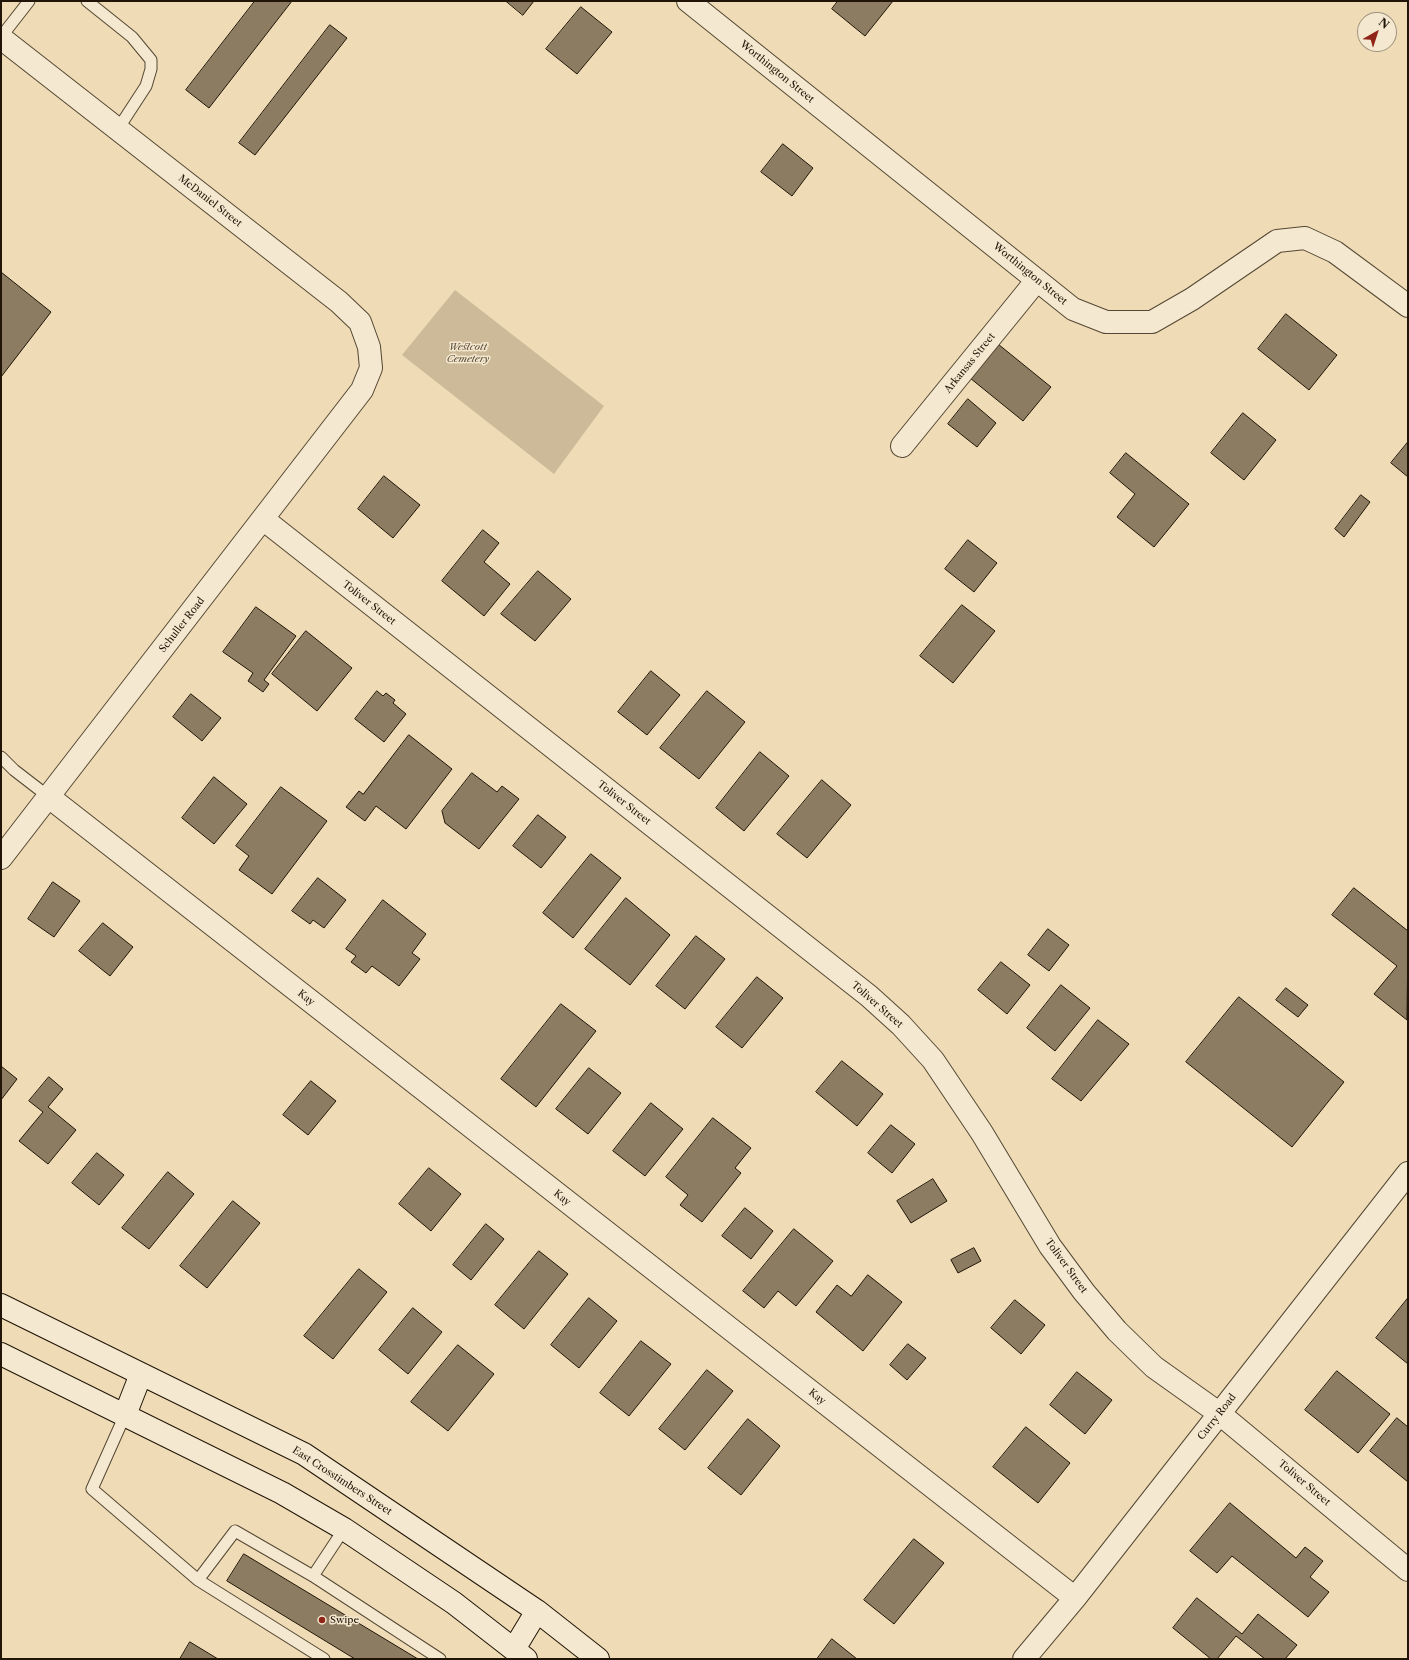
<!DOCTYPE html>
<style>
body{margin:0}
#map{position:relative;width:1409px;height:1660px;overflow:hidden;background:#efdcb6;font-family:"Libre Caslon Text",serif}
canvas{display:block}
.frame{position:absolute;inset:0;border:2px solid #201507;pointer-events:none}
.north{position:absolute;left:1357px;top:12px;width:40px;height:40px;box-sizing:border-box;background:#f5e8d0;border:1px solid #a09480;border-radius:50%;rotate:39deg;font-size:11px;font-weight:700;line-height:16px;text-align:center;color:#201507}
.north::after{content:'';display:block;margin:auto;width:14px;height:18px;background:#8f2418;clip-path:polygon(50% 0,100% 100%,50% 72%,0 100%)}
</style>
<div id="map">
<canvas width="1409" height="1660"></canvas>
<div class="frame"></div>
<div class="north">N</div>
</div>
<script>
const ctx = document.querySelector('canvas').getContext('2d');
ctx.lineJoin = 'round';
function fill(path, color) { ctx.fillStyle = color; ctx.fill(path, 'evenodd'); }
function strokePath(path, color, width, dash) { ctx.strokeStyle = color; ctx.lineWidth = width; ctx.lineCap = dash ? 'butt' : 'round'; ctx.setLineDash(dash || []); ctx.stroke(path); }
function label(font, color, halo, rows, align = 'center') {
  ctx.font = font + ' "Libre Caslon Text",serif'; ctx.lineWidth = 3; ctx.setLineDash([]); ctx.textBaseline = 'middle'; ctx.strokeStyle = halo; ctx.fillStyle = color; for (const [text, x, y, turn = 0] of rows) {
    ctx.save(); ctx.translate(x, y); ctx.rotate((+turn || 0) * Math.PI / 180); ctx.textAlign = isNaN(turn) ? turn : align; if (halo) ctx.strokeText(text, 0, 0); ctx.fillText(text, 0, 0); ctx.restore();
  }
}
fill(new Path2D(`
 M 455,290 L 604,406 L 554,474 L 402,355 Z`), '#ccba98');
const building = new Path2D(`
 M 255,1 L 292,1 L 209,108 L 186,90 Z
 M 506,1 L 534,1 L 523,15 Z
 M 838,1 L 893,1 L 865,36 L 832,9 Z
 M 581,7 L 612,32 L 577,74 L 546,49 Z
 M 330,25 L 347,38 L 255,155 L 239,143 Z
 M 783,144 L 813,168 L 792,196 L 761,172 Z
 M 1,272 L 51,312 L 1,377 Z
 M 1286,314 L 1337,355 L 1309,390 L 1258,349 Z
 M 998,344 L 1051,387 L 1023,421 L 970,378 Z
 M 968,399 L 996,423 L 977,447 L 948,424 Z
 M 1243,413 L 1276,440 L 1244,480 L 1211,453 Z
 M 1408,442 L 1408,477 L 1391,463 Z
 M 1126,453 L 1189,504 L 1154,547 L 1117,517 L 1135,494 L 1110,473 Z
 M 384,476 L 420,505 L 393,538 L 358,509 Z
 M 1361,495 L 1370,502 L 1344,537 L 1335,529 Z
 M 483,530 L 499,543 L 484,562 L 510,584 L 484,616 L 442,581 Z
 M 968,540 L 997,563 L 974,592 L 945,569 Z
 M 538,571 L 571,599 L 535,641 L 501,614 Z
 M 962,605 L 995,631 L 953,683 L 920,656 Z
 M 256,607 L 296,636 L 264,680 L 269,684 L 263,692 L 248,681 L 253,673 L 223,652 Z
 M 306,631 L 352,668 L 317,711 L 272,674 Z
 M 651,671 L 680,695 L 647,735 L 618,712 Z
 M 377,691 L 383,696 L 386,693 L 395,700 L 393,703 L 406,714 L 384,742 L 355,719 Z
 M 707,691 L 745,722 L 699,779 L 660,748 Z
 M 191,694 L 221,718 L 202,741 L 173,717 Z
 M 409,735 L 452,769 L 406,829 L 376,806 L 365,821 L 346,807 L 359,791 L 363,794 Z
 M 760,752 L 789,776 L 744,831 L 716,808 Z
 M 472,773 L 497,792 L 502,786 L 519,799 L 479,849 L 445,823 L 442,811 Z
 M 214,777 L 247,804 L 214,844 L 182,818 Z
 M 822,780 L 851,805 L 807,858 L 777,834 Z
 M 281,787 L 327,821 L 272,894 L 239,870 L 249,856 L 236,846 Z
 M 538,815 L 566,837 L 541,868 L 513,846 Z
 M 591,854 L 621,878 L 573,938 L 543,913 Z
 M 318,878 L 346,900 L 324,928 L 313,920 L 310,924 L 292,911 Z
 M 53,882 L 80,901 L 54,937 L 28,919 Z
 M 1354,888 L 1408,931 L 1407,1020 L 1374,994 L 1397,966 L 1332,915 Z
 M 626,898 L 670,935 L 630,985 L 585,949 Z
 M 383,900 L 426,934 L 412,953 L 420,959 L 399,986 L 372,966 L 366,973 L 351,962 L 356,956 L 346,949 Z
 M 103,923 L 133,947 L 110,976 L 79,951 Z
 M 1048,929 L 1069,945 L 1049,971 L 1028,955 Z
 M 696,936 L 725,959 L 685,1009 L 656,986 Z
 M 1001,962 L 1030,985 L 1007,1014 L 978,990 Z
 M 757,977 L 783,998 L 742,1048 L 716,1027 Z
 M 1061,985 L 1090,1008 L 1055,1051 L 1027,1028 Z
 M 1286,988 L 1308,1005 L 1298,1017 L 1276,1000 Z
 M 1239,997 L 1344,1082 L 1292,1147 L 1186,1062 Z
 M 561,1004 L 596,1031 L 536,1107 L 501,1079 Z
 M 1098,1020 L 1129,1044 L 1081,1101 L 1052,1079 Z
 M 842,1061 L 883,1094 L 857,1126 L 816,1092 Z
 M 1,1066 L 17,1079 L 1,1100 Z
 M 589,1068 L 621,1093 L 588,1134 L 556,1109 Z
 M 49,1077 L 63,1089 L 48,1107 L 76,1130 L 48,1164 L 19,1141 L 43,1112 L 29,1101 Z
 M 311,1081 L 336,1101 L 308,1135 L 283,1115 Z
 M 651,1103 L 683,1129 L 645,1176 L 613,1151 Z
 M 713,1118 L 751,1148 L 735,1168 L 741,1173 L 702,1222 L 680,1205 L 688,1195 L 666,1177 Z
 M 891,1125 L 915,1144 L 892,1173 L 868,1153 Z
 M 97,1153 L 124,1175 L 99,1205 L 72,1183 Z
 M 429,1168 L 461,1194 L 431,1231 L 399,1204 Z
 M 168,1172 L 194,1194 L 149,1249 L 122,1228 Z
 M 933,1179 L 947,1201 L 911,1223 L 897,1201 Z
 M 233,1201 L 260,1223 L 207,1288 L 180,1266 Z
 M 745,1208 L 773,1231 L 751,1259 L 722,1236 Z
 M 486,1224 L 504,1239 L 471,1280 L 453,1265 Z
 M 794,1229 L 833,1261 L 796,1306 L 778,1291 L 764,1308 L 743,1291 Z
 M 974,1248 L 981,1261 L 958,1273 L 951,1260 Z
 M 539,1251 L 568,1274 L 524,1329 L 495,1305 Z
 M 359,1269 L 387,1292 L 333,1359 L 304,1336 Z
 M 868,1275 L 902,1302 L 863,1351 L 816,1312 L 837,1285 L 851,1296 Z
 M 589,1298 L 617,1321 L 579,1368 L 551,1345 Z
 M 1408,1298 L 1408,1364 L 1376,1338 Z
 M 1015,1300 L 1045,1325 L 1021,1354 L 991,1328 Z
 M 413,1308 L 442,1332 L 408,1374 L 379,1350 Z
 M 641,1341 L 671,1364 L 629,1416 L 600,1393 Z
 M 908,1344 L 926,1358 L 907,1380 L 890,1365 Z
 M 458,1345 L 494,1374 L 448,1431 L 411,1402 Z
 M 707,1370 L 733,1391 L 685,1450 L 659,1429 Z
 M 1337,1371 L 1390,1414 L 1358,1453 L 1305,1410 Z
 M 1077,1372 L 1112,1400 L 1085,1434 L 1050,1405 Z
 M 1397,1418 L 1408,1427 L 1408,1482 L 1370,1451 Z
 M 748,1419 L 780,1446 L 741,1495 L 708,1468 Z
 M 1026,1427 L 1070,1463 L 1038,1503 L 993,1467 Z
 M 1230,1503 L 1296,1558 L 1305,1547 L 1323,1561 L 1310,1577 L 1329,1592 L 1308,1617 L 1232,1556 L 1217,1573 L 1190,1551 Z
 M 914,1539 L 944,1563 L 894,1624 L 864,1600 Z
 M 244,1554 L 418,1659 L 355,1659 L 227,1581 Z
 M 1197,1598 L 1242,1634 L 1258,1614 L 1297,1645 L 1285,1659 L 1265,1659 L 1236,1636 L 1217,1659 L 1211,1659 L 1173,1628 Z
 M 832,1639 L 857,1659 L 817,1659 Z
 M 190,1642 L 218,1659 L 180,1659 Z`);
fill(building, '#8c7c62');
strokePath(building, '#201507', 1);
const service = new Path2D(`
 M 87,1 L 132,37 L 151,60 L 151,69 L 146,86 L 118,129
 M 1,37 L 29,1
 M 1,757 L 14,770 L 49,797
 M 125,1415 L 92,1489 L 198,1580 L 324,1659
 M 344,1529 L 313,1576 L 440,1659
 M 198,1580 L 235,1531 L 313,1576`);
const minor = new Path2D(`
 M 688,1 L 1073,309 L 1106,322 L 1152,322 L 1192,299 L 1277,241 L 1305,238 L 1335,252 L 1408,306
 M 1,38 L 339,302 L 360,322 L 369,347 L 371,368 L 362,390 L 1,858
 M 902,446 L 1037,280
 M 263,519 L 869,996 L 901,1025 L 933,1060 L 982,1133 L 1050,1246 L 1084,1292 L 1117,1331 L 1154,1367 L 1220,1414 L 1408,1570
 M 49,797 L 1075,1598
 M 1024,1659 L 1075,1598 L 1408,1173`);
const secondary = new Path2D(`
 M 1,1305 L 304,1454 L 537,1611 L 598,1659
 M 1,1354 L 282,1493 L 344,1529 L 454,1603 L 526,1659
 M 125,1415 L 141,1374
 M 514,1649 L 537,1611`);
strokePath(service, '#544733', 13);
strokePath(minor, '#544733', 24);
strokePath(secondary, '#201507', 24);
strokePath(service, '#f5e8d0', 11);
strokePath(minor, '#f5e8d0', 22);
strokePath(secondary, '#f5e8d0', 22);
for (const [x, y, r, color] of [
 [322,1620,4,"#8f2418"]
]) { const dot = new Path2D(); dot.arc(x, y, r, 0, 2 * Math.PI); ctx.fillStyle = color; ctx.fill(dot); strokePath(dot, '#f5e8d0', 1.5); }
label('10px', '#201507', '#f5e8d0', [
 ["Worthington Street",777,72,39],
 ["McDaniel Street",210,201,38],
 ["Worthington Street",1030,274,39],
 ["Arkansas Street",970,363,-51],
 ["Toliver Street",369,603,38],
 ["Schuller Road",182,625,-52],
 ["Toliver Street",624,803,38],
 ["Kay",306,998,38],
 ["Toliver Street",877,1005,41],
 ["Kay",562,1198,38],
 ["Toliver Street",1066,1266,54],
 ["Kay",817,1397,38],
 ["Curry Road",1217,1417,-52],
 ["East Crosstimbers Street",342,1481,33],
 ["Toliver Street",1304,1483,40]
]);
label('italic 10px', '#5c4f3a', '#f5e8d0', [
 ["Westcott",468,347],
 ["Cemetery",468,359]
]);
label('10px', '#201507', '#f5e8d0', [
 ["Swipe",330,1620]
], 'left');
</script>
